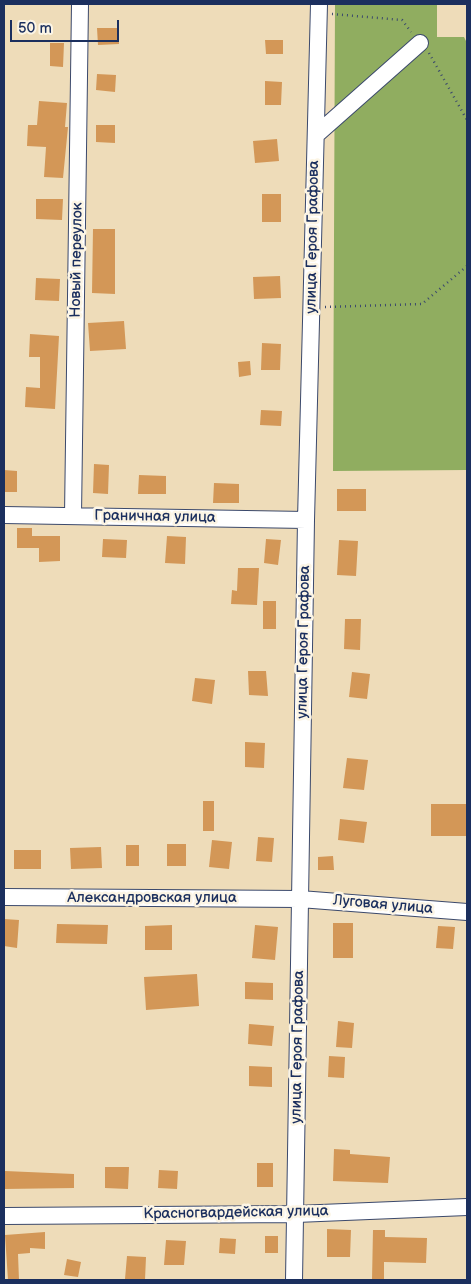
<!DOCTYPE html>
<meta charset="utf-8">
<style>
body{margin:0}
#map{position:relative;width:471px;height:1284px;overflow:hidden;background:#eedcb9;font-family:"Balsamiq Sans",sans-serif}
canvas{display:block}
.frame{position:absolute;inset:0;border:5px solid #1b2f5e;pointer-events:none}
.scale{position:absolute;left:10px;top:20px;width:109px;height:22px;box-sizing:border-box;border:2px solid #1b2f5e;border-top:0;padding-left:6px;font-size:15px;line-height:18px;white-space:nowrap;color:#1b2f5e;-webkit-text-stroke:4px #fcf5e5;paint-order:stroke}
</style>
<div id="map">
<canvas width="471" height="1284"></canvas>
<div class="frame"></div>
<div class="scale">50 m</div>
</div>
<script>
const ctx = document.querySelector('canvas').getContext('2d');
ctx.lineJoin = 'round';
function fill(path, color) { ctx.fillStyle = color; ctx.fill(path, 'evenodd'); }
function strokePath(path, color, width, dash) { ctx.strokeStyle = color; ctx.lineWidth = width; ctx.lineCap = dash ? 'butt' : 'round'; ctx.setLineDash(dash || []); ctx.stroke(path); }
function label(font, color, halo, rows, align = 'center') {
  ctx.font = font + ' "Balsamiq Sans",sans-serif'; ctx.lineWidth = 5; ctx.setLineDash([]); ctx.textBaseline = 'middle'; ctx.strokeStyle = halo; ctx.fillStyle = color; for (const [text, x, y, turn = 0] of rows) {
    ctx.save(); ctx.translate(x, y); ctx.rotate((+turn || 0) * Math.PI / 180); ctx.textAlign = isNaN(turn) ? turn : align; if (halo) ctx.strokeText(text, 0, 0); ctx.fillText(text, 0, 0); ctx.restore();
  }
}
fill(new Path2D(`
 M 335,4 L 437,4 L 437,37 L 464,37 L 467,43 L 467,470 L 333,471 Z`), '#90ad60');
fill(new Path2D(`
 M 97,28 L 118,28 L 119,44 L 98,45 Z
 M 265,40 L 283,40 L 283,54 L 266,54 Z
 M 50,43 L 64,43 L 63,67 L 50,66 Z
 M 97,74 L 116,75 L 115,92 L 96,90 Z
 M 265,81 L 282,82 L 281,105 L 265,105 Z
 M 39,101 L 67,103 L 65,127 L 68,127 L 63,178 L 44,177 L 46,147 L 27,146 L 28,125 L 37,125 Z
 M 96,125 L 115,125 L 115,143 L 96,142 Z
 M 277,139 L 279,161 L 255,163 L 253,141 Z
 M 262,194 L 281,194 L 281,222 L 262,222 Z
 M 36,199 L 63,199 L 62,220 L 36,219 Z
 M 93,229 L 115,229 L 115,294 L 92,293 Z
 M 280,276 L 281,298 L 254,299 L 253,277 Z
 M 36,278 L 60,279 L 59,301 L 35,300 Z
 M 124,321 L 126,349 L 90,351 L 88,323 Z
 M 30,334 L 59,336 L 55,409 L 25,407 L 26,387 L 40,388 L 40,357 L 29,357 Z
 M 262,343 L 281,344 L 280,370 L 261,370 Z
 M 250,361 L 251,375 L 239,377 L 238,362 Z
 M 261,410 L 282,411 L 281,426 L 260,425 Z
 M 94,464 L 109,465 L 108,494 L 93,493 Z
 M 4,470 L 17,471 L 17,492 L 4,492 Z
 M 139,475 L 166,476 L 166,494 L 138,494 Z
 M 214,483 L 239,484 L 239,503 L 213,503 Z
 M 337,489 L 366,489 L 366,511 L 337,511 Z
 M 17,528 L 32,528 L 32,536 L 60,536 L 60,561 L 39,562 L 39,548 L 17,548 Z
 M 167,536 L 186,537 L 185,564 L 165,563 Z
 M 103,539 L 127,540 L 126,558 L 102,557 Z
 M 266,539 L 281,540 L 278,565 L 264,563 Z
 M 339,540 L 358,541 L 356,576 L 337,575 Z
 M 238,568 L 259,568 L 257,605 L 231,604 L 232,590 L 237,591 Z
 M 263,601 L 276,601 L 276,629 L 263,629 Z
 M 345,619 L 361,619 L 360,650 L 344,649 Z
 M 248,671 L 266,671 L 268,696 L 249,695 Z
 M 352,672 L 370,674 L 367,699 L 349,697 Z
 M 195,678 L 215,680 L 212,704 L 192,701 Z
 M 245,742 L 265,743 L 264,768 L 245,767 Z
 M 347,758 L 368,760 L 364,790 L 343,788 Z
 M 203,801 L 214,801 L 214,831 L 203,831 Z
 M 431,804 L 467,804 L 467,836 L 431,836 Z
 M 340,819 L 367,822 L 364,843 L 338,840 Z
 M 258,837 L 274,838 L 272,862 L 256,861 Z
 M 212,840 L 232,842 L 229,869 L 209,867 Z
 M 167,844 L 186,844 L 186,866 L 167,866 Z
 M 126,845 L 139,845 L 139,866 L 126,866 Z
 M 101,847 L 102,868 L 71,869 L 70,848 Z
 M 14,850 L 41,850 L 41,869 L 14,869 Z
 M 333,856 L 334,870 L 318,870 L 318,857 Z
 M 4,919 L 19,920 L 17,948 L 4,946 Z
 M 333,923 L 353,923 L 353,958 L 333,958 Z
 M 57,924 L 108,925 L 107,944 L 56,943 Z
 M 172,925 L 172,950 L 145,950 L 145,926 Z
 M 255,925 L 278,927 L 275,960 L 252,958 Z
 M 438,926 L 455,927 L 453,949 L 436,948 Z
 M 197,974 L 199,1006 L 146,1010 L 144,977 Z
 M 245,982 L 273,983 L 273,1000 L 245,999 Z
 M 338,1021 L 354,1023 L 352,1048 L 336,1047 Z
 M 249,1024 L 274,1026 L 272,1046 L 248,1044 Z
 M 329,1056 L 345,1057 L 344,1078 L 328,1077 Z
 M 249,1066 L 272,1067 L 272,1087 L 249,1086 Z
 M 334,1149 L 350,1150 L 350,1154 L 390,1157 L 388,1183 L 333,1181 Z
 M 257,1163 L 273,1163 L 273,1187 L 257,1187 Z
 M 105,1167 L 129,1167 L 128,1189 L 105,1188 Z
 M 159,1170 L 178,1171 L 177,1189 L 158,1188 Z
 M 5,1171 L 74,1174 L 74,1188 L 4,1189 Z
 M 327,1229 L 351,1230 L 350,1257 L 327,1257 Z
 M 373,1230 L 385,1230 L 385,1237 L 427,1238 L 426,1263 L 384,1262 L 384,1280 L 372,1280 Z
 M 45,1232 L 45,1249 L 30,1248 L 30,1253 L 18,1254 L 19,1280 L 8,1280 L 5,1235 Z
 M 265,1236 L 278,1236 L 278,1253 L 265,1253 Z
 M 220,1238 L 236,1239 L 235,1254 L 219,1253 Z
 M 166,1240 L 186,1241 L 184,1265 L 164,1265 Z
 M 127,1256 L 146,1257 L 145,1280 L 125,1279 Z
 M 67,1259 L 81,1262 L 78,1277 L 64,1275 Z`), '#d39757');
const minor = new Path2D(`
 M 316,135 L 420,43
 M 4,515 L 306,520
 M 73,515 L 80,4
 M 4,897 L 300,899 L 467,912
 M 4,1216 L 296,1214 L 467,1207
 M 294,1280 L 306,520 L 319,4`);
strokePath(minor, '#3b496c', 18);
strokePath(new Path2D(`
 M 332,14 L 402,20 L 411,32
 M 429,53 L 467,120
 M 325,307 L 422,304 L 467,266`), '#3b496c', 2.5, [1, 4]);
strokePath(minor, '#fff', 16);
label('15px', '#1b2f5e', '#fcf5e5', [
 ["улица Героя Графова",313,237,-89],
 ["Новый переулок",77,260,-89],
 ["Граничная улица",155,517,1],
 ["улица Героя Графова",304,642,-89],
 ["Александровская улица",152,898],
 ["Луговая улица",383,905,5],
 ["улица Героя Графова",298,1047,-89],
 ["Красногвардейская улица",236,1213,-1]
]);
</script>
